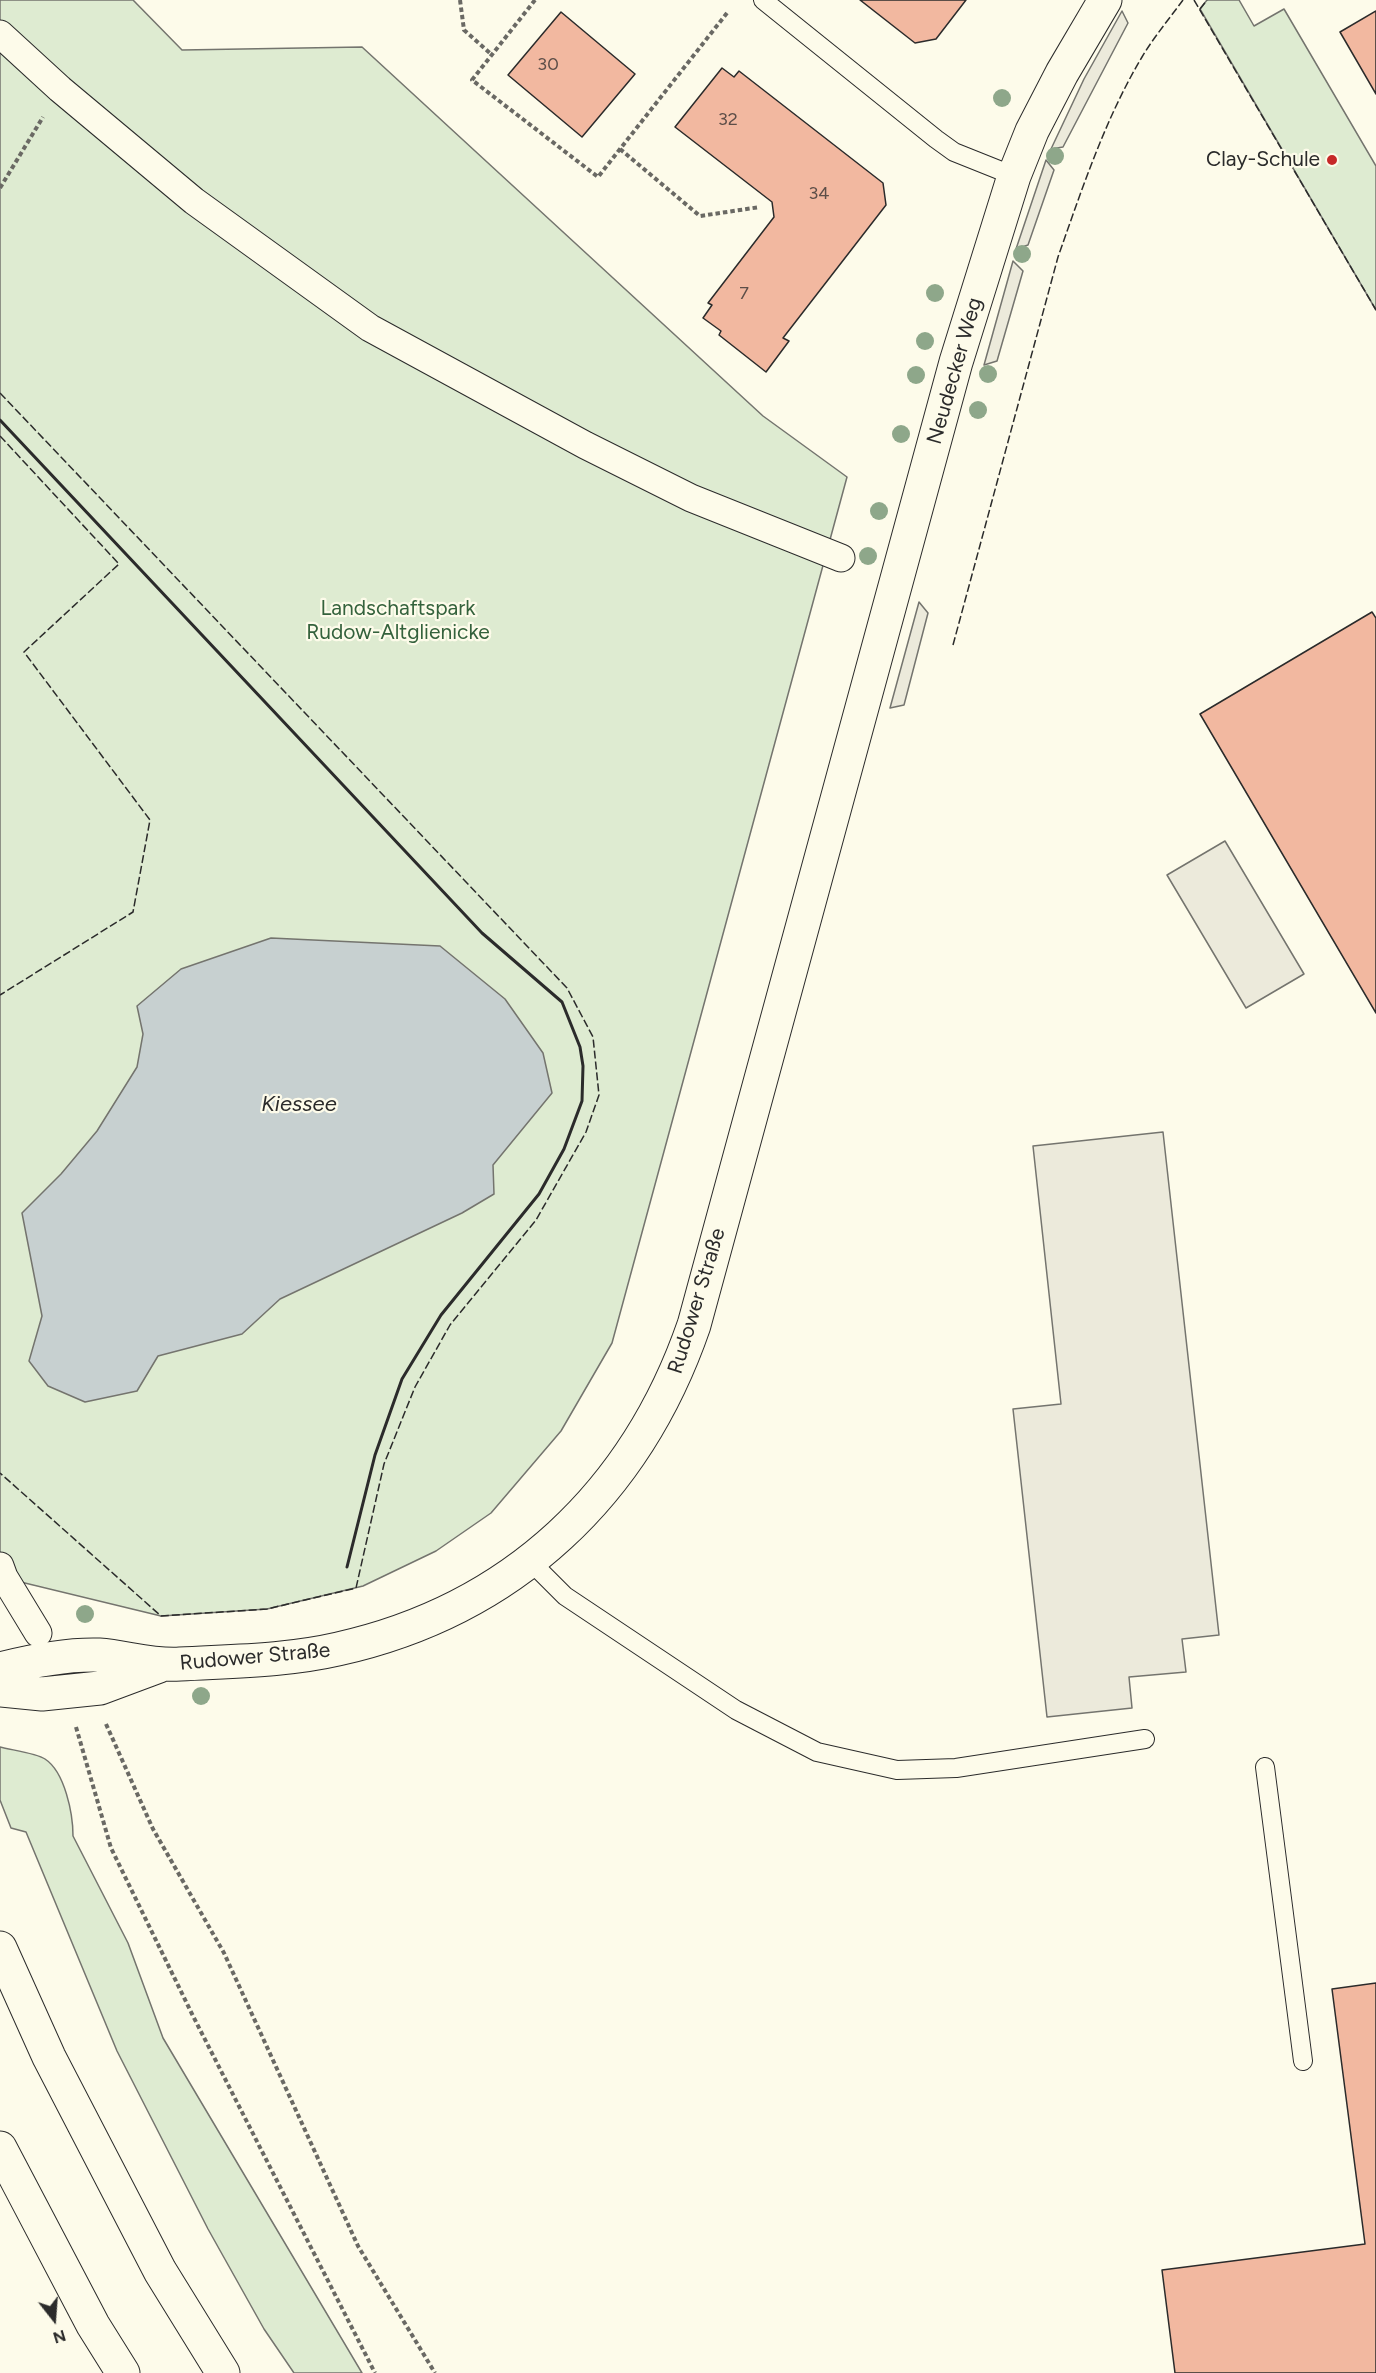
<!DOCTYPE html>
<meta charset="utf-8">
<style>
body{margin:0}
#map{position:relative;width:1376px;height:2373px;overflow:hidden;background:#fdfbea;font-family:Figtree,sans-serif}
canvas{display:block}
.north{position:absolute;left:24px;top:2289px;width:60px;height:60px;-webkit-text-stroke:4px #fdfbea;paint-order:stroke;rotate:163deg;font-size:16px;font-weight:700;line-height:24px;text-align:center;color:#2b2b2b}
.north::after{content:'';display:block;margin:auto;width:21px;height:27px;background:#2b2b2b;clip-path:polygon(50% 0,100% 100%,50% 72%,0 100%)}
</style>
<div id="map">
<canvas width="1376" height="2373"></canvas>
<div class="north">N</div>
</div>
<script>
const ctx = document.querySelector('canvas').getContext('2d');
ctx.lineJoin = 'round';
function fill(path, color) { ctx.fillStyle = color; ctx.fill(path, 'evenodd'); }
function strokePath(path, color, width, dash) { ctx.strokeStyle = color; ctx.lineWidth = width; ctx.lineCap = dash ? 'butt' : 'round'; ctx.setLineDash(dash || []); ctx.stroke(path); }
function label(font, color, halo, rows, align = 'center') {
  ctx.font = font + ' Figtree,sans-serif'; ctx.lineWidth = 4.5; ctx.setLineDash([]); ctx.textBaseline = 'middle'; ctx.strokeStyle = halo; ctx.fillStyle = color; for (const [text, x, y, turn = 0] of rows) {
    ctx.save(); ctx.translate(x, y); ctx.rotate((+turn || 0) * Math.PI / 180); ctx.textAlign = isNaN(turn) ? turn : align; if (halo) ctx.strokeText(text, 0, 0); ctx.fillText(text, 0, 0); ctx.restore();
  }
}
const green = new Path2D(`
 M 0,0 L 133,0 L 182,50 L 362,47 L 763,416 L 847,477 L 612,1343 L 561,1431 L 491,1513 L 436,1551 L 363,1586 L 267,1609 L 161,1616 L 0,1577 Z
 M 1207,0 L 1239,0 L 1254,26 L 1284,9 L 1376,166 L 1376,310 L 1200,9 Z
 M 0,1747 C 11,1750 36,1753 45,1759 C 65,1772 73,1814 73,1836 L 128,1943 L 163,2038 L 362,2373 L 294,2373 L 264,2329 L 208,2229 L 117,2051 L 26,1832 L 11,1828 L 0,1800 Z`);
fill(green, '#deebd1');
strokePath(green, '#74746e', 1.5);
const parking = new Path2D(`
 M 1122,11 L 1128,23 L 1063,147 L 1051,149 L 1084,79 Z
 M 1046,160 L 1054,170 L 1028,245 L 1016,249 Z
 M 1013,261 L 1023,271 L 997,361 L 984,365 Z
 M 919,602 L 928,613 L 904,705 L 890,708 Z
 M 1225,841 L 1304,974 L 1246,1008 L 1167,875 Z
 M 1163,1132 L 1219,1635 L 1182,1639 L 1186,1672 L 1129,1677 L 1132,1708 L 1047,1717 L 1013,1409 L 1061,1404 L 1033,1146 Z`);
fill(parking, '#eceadb');
strokePath(parking, '#74746e', 1.5);
const water = new Path2D(`
 M 271,938 L 440,946 L 505,999 L 543,1053 L 552,1093 L 493,1165 L 494,1194 L 462,1213 L 280,1299 L 242,1334 L 158,1356 L 137,1391 L 85,1402 L 48,1386 L 29,1361 L 42,1316 L 22,1213 L 61,1174 L 97,1131 L 137,1067 L 143,1034 L 137,1006 L 181,969 Z`);
fill(water, '#c7d0d0');
strokePath(water, '#74746e', 1.5);
const building = new Path2D(`
 M 860,0 L 966,0 L 936,39 L 915,43 Z
 M 1376,11 L 1376,94 L 1340,32 Z
 M 561,12 L 635,74 L 582,137 L 508,75 Z
 M 722,68 L 734,77 L 739,71 L 883,183 L 886,205 L 783,338 L 789,341 L 766,372 L 719,335 L 721,331 L 703,318 L 712,305 L 708,303 L 774,217 L 772,202 L 675,127 Z
 M 1372,612 L 1376,618 L 1376,1013 L 1200,714 Z
 M 1376,1983 L 1376,2373 L 1175,2373 L 1162,2270 L 1365,2244 L 1332,1989 Z`);
fill(building, '#f2b8a0');
strokePath(building, '#2b2b2b', 1.5);
const service = new Path2D(`
 M 763,0 L 936,139 L 954,152 L 1014,176
 M 530,1561 L 565,1596 L 736,1710 L 817,1752 L 897,1770 L 956,1768 L 1145,1739
 M 1265,1767 L 1303,2061`);
const pedestrian = new Path2D(`
 M 0,34 L 60,89 L 194,201 L 370,328 L 585,445 L 691,498 L 841,558
 M 0,1566 L 4,1577 L 38,1633`);
const tertiary = new Path2D(`
 M 0,1669 C 31,1661 66,1654 99,1655 C 126,1657 152,1666 180,1664 C 232,1661 286,1661 338,1649 C 513,1610 636,1493 694,1325 L 956,362 L 1014,176 L 1032,131 L 1062,73 L 1105,0
 M 0,1690 L 42,1694 L 100,1688 L 159,1666`);
const motorway = new Path2D(`
 M 0,1948 L 49,2057 L 160,2271 L 223,2373
 M 0,2148 L 93,2325 L 123,2373`);
strokePath(service, '#2b2b2b', 20);
strokePath(pedestrian, '#2b2b2b', 29);
strokePath(tertiary, '#2b2b2b', 35);
strokePath(motorway, '#2b2b2b', 35);
strokePath(new Path2D(`
 M 460,0 L 464,30 L 492,55
 M 535,0 L 472,80 L 598,177 L 727,13
 M 620,149 L 700,216 L 760,207
 M 0,188 L 43,117
 M 106,1724 L 153,1829 L 224,1953 L 358,2246 L 435,2373
 M 76,1727 L 111,1848 L 192,2014 L 375,2373`), '#6a6964', 4, [4.5, 3]);
strokePath(service, '#fdfbea', 18);
strokePath(pedestrian, '#fdfbea', 27);
strokePath(tertiary, '#fdfbea', 33);
strokePath(motorway, '#fdfbea', 33);
strokePath(new Path2D(`
 M 1194,0 L 1376,310
 M 1200,9 L 1207,0
 M 0,393 L 567,988 L 593,1037 L 599,1095 L 586,1132 L 536,1220 L 450,1325 L 415,1387 L 384,1464 L 356,1588 L 267,1609 L 161,1616 L 0,1473
 M 0,436 L 119,564 L 24,652 L 150,820 L 133,912 L 0,995
 M 953,645 L 1058,257 C 1082,189 1105,119 1142,57 C 1154,37 1169,19 1183,0`), '#2b2b2b', 1.5, [8, 3]);
strokePath(new Path2D(`
 M 0,420 L 482,933 L 562,1002 L 580,1047 L 583,1066 L 582,1101 L 564,1149 L 539,1194 L 441,1315 L 402,1379 L 375,1455 L 347,1567`), '#2b2b2b', 3);
ctx.fillStyle = '#8ea78a';
for (const [x, y] of [
 [1002,98],
 [1055,156],
 [1022,254],
 [935,293],
 [925,341],
 [988,374],
 [916,375],
 [978,410],
 [901,434],
 [879,511],
 [868,556],
 [85,1614],
 [201,1696]
]) { ctx.beginPath(); ctx.arc(x, y, 9, 0, 2 * Math.PI); ctx.fill(); }
for (const [x, y, r, color] of [
 [1332,160,6,"#c62828"]
]) { const dot = new Path2D(); dot.arc(x, y, r, 0, 2 * Math.PI); ctx.fillStyle = color; ctx.fill(dot); strokePath(dot, '#fdfbea', 2); }
label('18px', '#5d4e48', null, [
 ["30",548,65],
 ["32",728,120],
 ["34",819,194],
 ["7",744,294]
]);
label('21px', '#2b2b2b', '#fdfbea', [
 ["Clay-Schule",1320,160]
], 'right');
label('21px', '#2b2b2b', '#fdfbea', [
 ["Neudecker Weg",955,371,-74],
 ["Rudower Straße",697,1301,-73],
 ["Rudower Straße",255,1657,-5]
]);
label('21px', '#34623c', '#fdfbea', [
 ["Landschaftspark",398,609],
 ["Rudow-Altglienicke",398,633]
]);
label('italic 22px', '#2b2b2b', '#fdfbea', [
 ["Kiessee",299,1105]
]);
</script>
